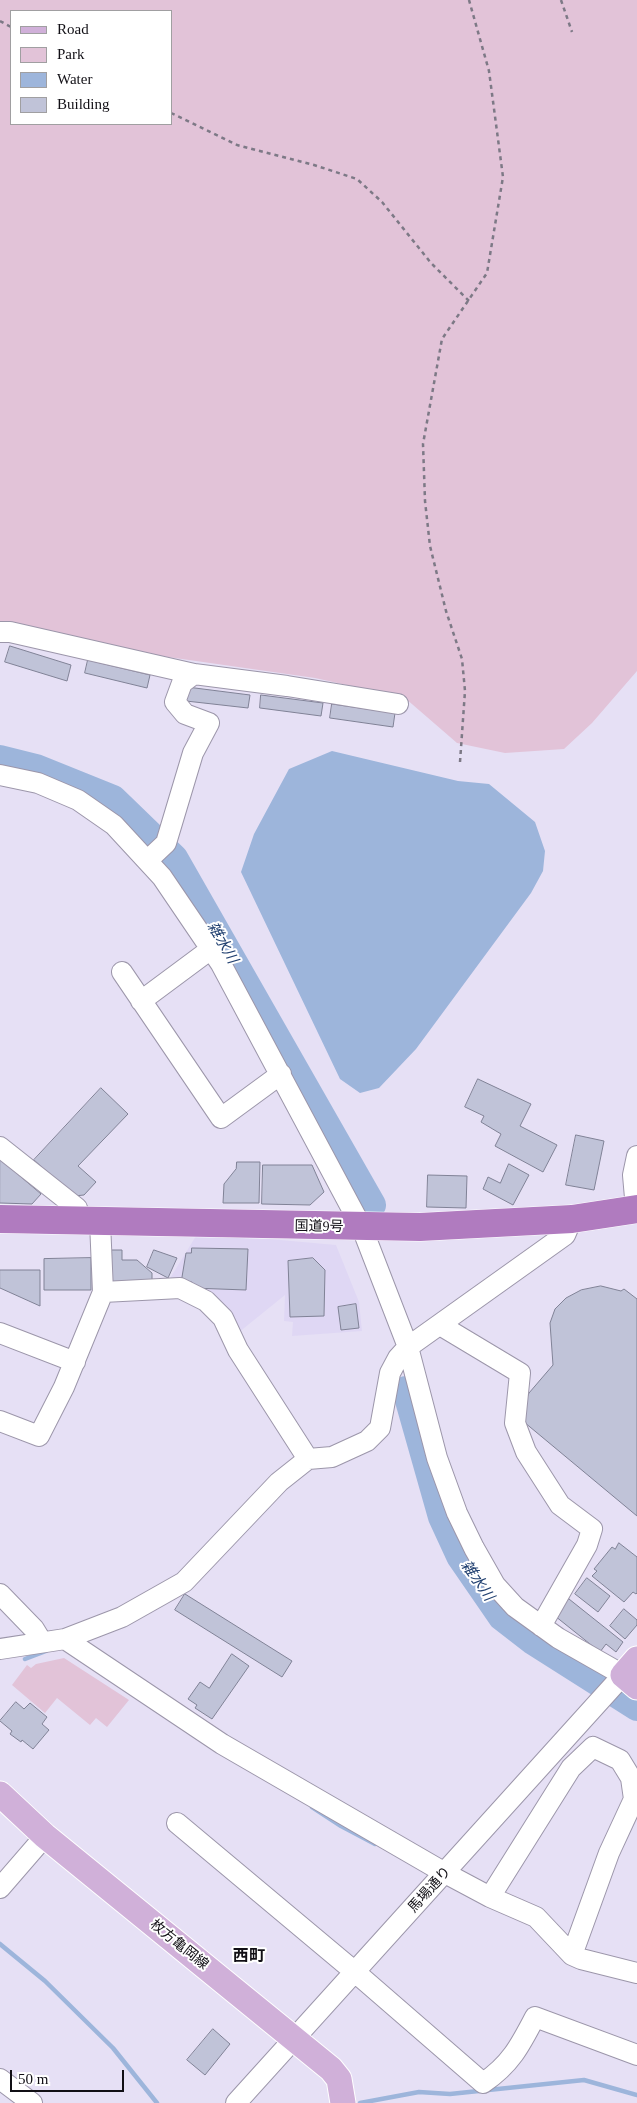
<!DOCTYPE html>
<meta charset="utf-8">
<style>
body{margin:0}
#map{position:relative;width:637px;height:2103px;overflow:hidden;background:#e6e0f5;font-family:"Times New Roman",serif}
canvas{display:block}
.legend{position:absolute;left:10px;top:10px;width:162px;height:115px;box-sizing:border-box;background:#fff;border:1px solid #a09fa1;margin:0;padding:6px 9px;list-style:none;font-size:15px;color:#110f15}
.legend li{display:flex;align-items:center;gap:10px;height:25px}
.legend b{width:25px;border:1px solid #a09fa1}
.scale{position:absolute;left:10px;top:2070px;width:114px;height:22px;box-sizing:border-box;border:2px solid #110f15;border-top:0;padding-left:6px;font-size:15px;line-height:18px;white-space:nowrap;color:#110f15;-webkit-text-stroke:4px #fff;paint-order:stroke}
</style>
<div id="map">
<canvas width="637" height="2103"></canvas>
<ul class="legend">
<li><b style="height:6px;background:#d0b0d9"></b>Road</li>
<li><b style="height:14px;background:#e2c3d8"></b>Park</li>
<li><b style="height:14px;background:#9db5db"></b>Water</li>
<li><b style="height:14px;background:#c0c3d8"></b>Building</li>
</ul>
<div class="scale">50 m</div>
</div>
<script>
const ctx = document.querySelector('canvas').getContext('2d');
ctx.lineJoin = 'round';
function fill(path, color) { ctx.fillStyle = color; ctx.fill(path, 'evenodd'); }
function strokePath(path, color, width, dash) { ctx.strokeStyle = color; ctx.lineWidth = width; ctx.lineCap = dash ? 'butt' : 'round'; ctx.setLineDash(dash || []); ctx.stroke(path); }
function label(font, color, halo, rows, align = 'center') {
  ctx.font = font + ' "Times New Roman","Noto Sans JP",serif'; ctx.lineWidth = 4; ctx.setLineDash([]); ctx.textBaseline = 'middle'; ctx.strokeStyle = halo; ctx.fillStyle = color; for (const [text, x, y, turn = 0] of rows) {
    ctx.save(); ctx.translate(x, y); ctx.rotate((+turn || 0) * Math.PI / 180); ctx.textAlign = isNaN(turn) ? turn : align; if (halo) ctx.strokeText(text, 0, 0); ctx.fillText(text, 0, 0); ctx.restore();
  }
}
fill(new Path2D(`
 M 196,1236 L 269,1239 L 336,1245 L 359,1302 L 362,1331 L 292,1336 L 293,1322 L 284,1321 L 285,1295 L 238,1333 L 169,1280 Z`), '#dfd7f4');
fill(new Path2D(`
 M 0,0 L 637,0 L 637,671 L 592,723 L 564,749 L 505,753 L 457,743 L 405,698 L 315,678 L 126,651 L 0,626 ZM 11,11 L 171,11 L 171,124 L 11,124 Z
 M 64,1658 L 129,1700 L 107,1727 L 96,1718 L 90,1725 L 57,1698 L 45,1713 L 12,1685 L 27,1665 L 31,1668 L 36,1664 Z`), '#e2c3d8');
fill(new Path2D(`
 M 332,751 L 458,781 L 489,784 L 535,822 L 545,851 L 543,871 L 531,893 L 416,1049 L 379,1088 L 360,1093 L 340,1079 L 241,872 L 254,834 L 289,769 Z`), '#9db5db');
strokePath(new Path2D(`
 M 25,1659 L 46,1651
 M 312,1807 L 341,1826 L 375,1844
 M 0,1944 L 45,1981 L 113,2048 L 157,2103
 M 360,2103 L 419,2092 L 450,2094 L 584,2080 L 637,2095`), '#9db5db', 4.5);
strokePath(new Path2D(`
 M 0,759 L 36,768 L 113,799 L 174,858 L 372,1205
 M 406,1390 L 442,1517 L 460,1556 L 502,1617 L 533,1641 L 637,1707`), '#9db5db', 28);
const building = new Path2D(`
 M 10,646 L 71,665 L 67,681 L 5,662 Z
 M 88,660 L 150,675 L 147,688 L 85,673 Z
 M 187,687 L 250,695 L 248,708 L 186,701 Z
 M 261,695 L 323,703 L 321,716 L 260,708 Z
 M 332,704 L 395,713 L 393,727 L 330,718 Z
 M 478,1079 L 531,1104 L 520,1126 L 557,1145 L 543,1172 L 495,1146 L 501,1134 L 481,1122 L 484,1116 L 465,1107 Z
 M 101,1088 L 128,1114 L 78,1166 L 96,1182 L 84,1195 L 74,1196 L 34,1160 Z
 M 576,1135 L 604,1141 L 594,1190 L 566,1185 Z
 M 0,1159 L 41,1194 L 32,1204 L 0,1203 Z
 M 237,1162 L 260,1162 L 259,1203 L 223,1203 L 224,1184 L 236,1169 Z
 M 509,1164 L 529,1175 L 513,1205 L 483,1189 L 488,1177 L 500,1183 Z
 M 263,1165 L 312,1165 L 324,1192 L 310,1205 L 262,1204 Z
 M 428,1175 L 467,1176 L 466,1208 L 427,1207 Z
 M 192,1248 L 248,1249 L 246,1290 L 192,1288 L 192,1282 L 181,1283 L 186,1253 L 191,1253 Z
 M 109,1250 L 122,1250 L 122,1260 L 137,1260 L 152,1273 L 152,1284 L 108,1283 Z
 M 154,1250 L 177,1258 L 168,1278 L 147,1267 Z
 M 91,1258 L 91,1290 L 44,1290 L 44,1259 Z
 M 313,1258 L 325,1270 L 324,1316 L 290,1317 L 288,1261 Z
 M 0,1270 L 40,1270 L 40,1306 L 0,1288 Z
 M 601,1286 L 621,1291 L 624,1289 L 637,1299 L 637,1516 L 518,1417 L 529,1393 L 553,1365 L 550,1323 L 555,1309 L 566,1298 L 581,1290 Z
 M 356,1304 L 359,1328 L 341,1330 L 338,1307 Z
 M 619,1543 L 637,1557 L 637,1593 L 636,1594 L 633,1592 L 624,1602 L 592,1576 L 597,1571 L 594,1569 L 612,1547 L 615,1549 Z
 M 587,1578 L 610,1596 L 598,1612 L 575,1594 Z
 M 185,1594 L 292,1661 L 282,1677 L 175,1610 Z
 M 569,1599 L 623,1642 L 616,1652 L 606,1644 L 600,1652 L 555,1616 Z
 M 624,1609 L 637,1620 L 637,1625 L 625,1639 L 610,1626 Z
 M 232,1654 L 249,1666 L 212,1719 L 195,1708 L 197,1705 L 188,1699 L 200,1682 L 209,1688 Z
 M 16,1702 L 24,1709 L 30,1703 L 47,1717 L 42,1724 L 49,1730 L 33,1749 L 22,1740 L 21,1742 L 10,1734 L 12,1731 L 0,1721 Z
 M 213,2029 L 230,2044 L 205,2075 L 187,2060 Z`);
fill(building, '#c0c3d8');
strokePath(building, '#808296', 1);
const minor = new Path2D(`
 M 0,632 L 10,632 L 194,674 L 287,686 L 398,704
 M 0,775 L 38,783 L 78,800 L 114,825 L 162,877 L 221,964 L 362,1228 L 408,1347 L 437,1458 L 457,1513 L 474,1548 L 495,1585 L 515,1607 L 558,1638 L 623,1675 L 236,2103
 M 148,860 L 166,843 L 193,753 L 209,723 L 185,714 L 175,702 L 182,683 L 194,674
 M 122,972 L 221,1118 L 281,1074
 M 141,1001 L 211,949
 M 0,1147 L 77,1208 L 80,1221
 M 636,1209 L 633,1175 L 637,1156
 M 103,1292 L 180,1288 L 206,1301 L 223,1318 L 238,1350 L 308,1459
 M 440,1325 L 520,1373 L 515,1423 L 526,1452 L 560,1505 L 592,1529 L 587,1545 L 541,1626
 M 0,1333 L 75,1362
 M 0,1421 L 39,1436 L 64,1387 L 103,1292 L 100,1222
 M 0,1594 L 34,1629 L 42,1642
 M 65,1639 L 222,1744 L 445,1873 L 490,1897 L 536,1917 L 572,1955 L 581,1959 L 637,1973
 M 0,1649 L 65,1639 L 122,1617 L 184,1582 L 279,1482 L 308,1459 L 332,1457 L 367,1441 L 380,1428 L 390,1373 L 398,1358 L 408,1347 L 565,1235 L 572,1219
 M 177,1823 L 355,1972 L 483,2083 C 510,2065 520,2046 535,2017 L 637,2055
 M 0,1888 L 45,1836
 M 490,1897 L 571,1768 L 593,1747 L 620,1760 L 631,1778 L 634,1799 L 609,1853 L 572,1955
 M 0,2079 L 32,2103`);
const major = new Path2D(`
 M 637,1659 L 623,1675 L 637,1687
 M 0,1794 L 45,1836 L 331,2069 L 339,2079 L 343,2103`);
const highway = new Path2D(`
 M 0,1219 L 420,1227 L 572,1219 L 637,1209`);
strokePath(minor, '#9c96aa', 22);
strokePath(major, '#fff', 27);
strokePath(highway, '#fff', 29);
strokePath(new Path2D(`
 M 561,0 L 572,32
 M 0,21 L 11,27
 M 171,113 L 237,145 L 314,165 L 357,179 L 382,202 L 431,263 L 469,301
 M 460,762 L 465,691 L 462,659 L 446,611 L 430,546 L 425,501 L 423,444 L 442,339 L 487,273 L 503,177 L 489,71 L 469,0`), '#7d7986', 2.5, [4, 4]);
strokePath(minor, '#fff', 20);
strokePath(major, '#d0b0d9', 25);
strokePath(highway, '#b07bbf', 28);
label('14px', '#110f15', '#fff', [
 ["国道9号",319,1227,1],
 ["馬場通り",430,1890,-48],
 ["枚方亀岡線",179,1945,39]
]);
label('italic 15px', '#224171', '#fff', [
 ["雑水川",222,943,60],
 ["雑水川",477,1581,55]
]);
label('bold 16px', '#110f15', '#fff', [
 ["西町",249,1957]
]);
</script>
